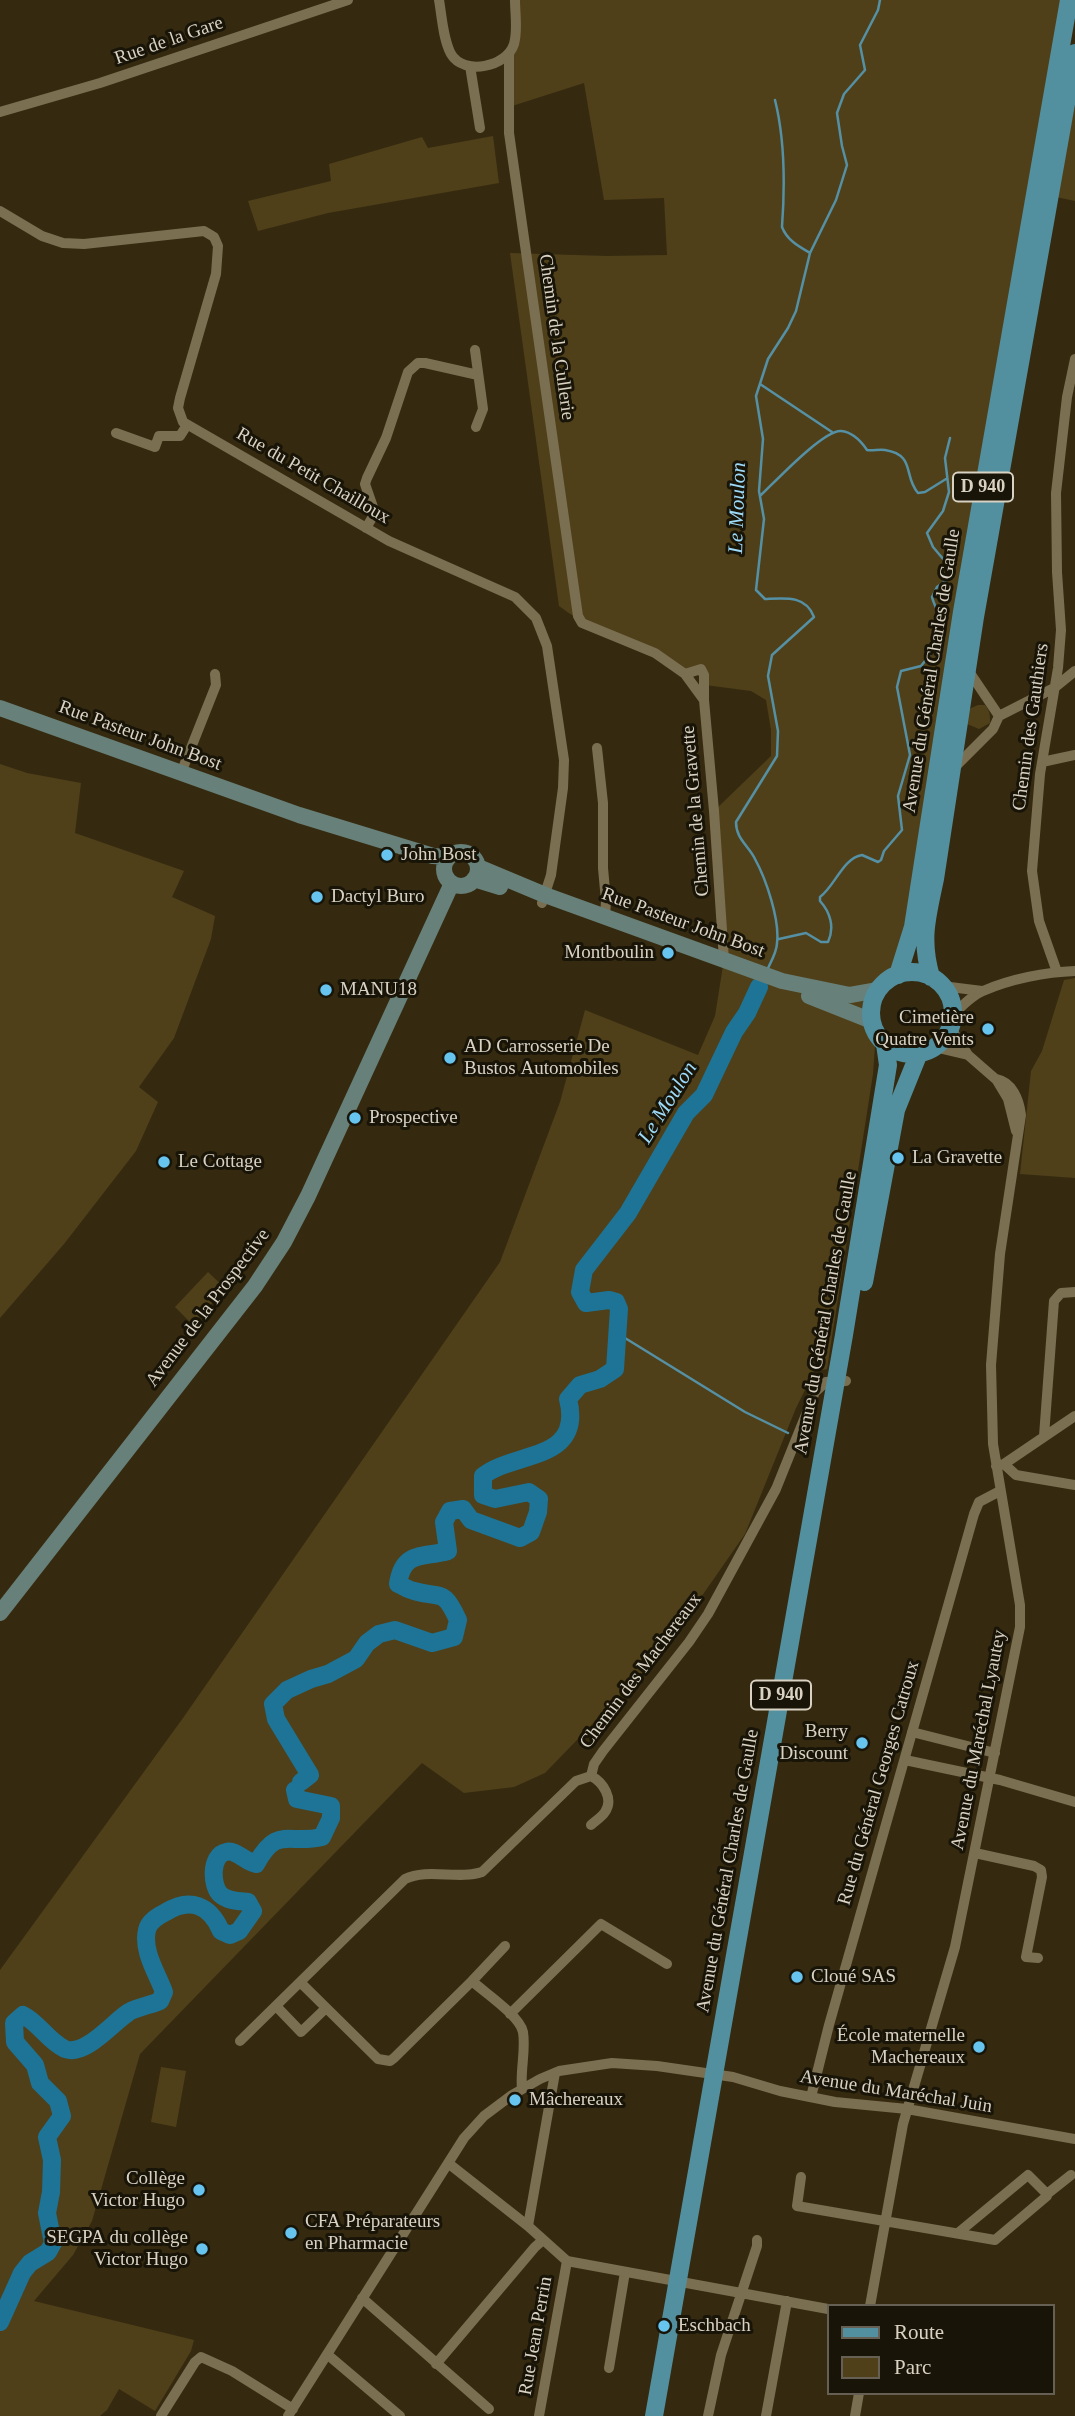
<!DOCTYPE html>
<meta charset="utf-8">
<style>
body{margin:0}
#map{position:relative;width:1075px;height:2416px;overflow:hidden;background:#352a0f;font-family:"Times New Roman",serif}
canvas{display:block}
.legend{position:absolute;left:827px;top:2304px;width:228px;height:91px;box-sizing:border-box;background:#181408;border:2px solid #656053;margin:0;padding:9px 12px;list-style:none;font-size:21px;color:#d9d2c3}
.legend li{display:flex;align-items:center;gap:14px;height:35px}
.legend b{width:35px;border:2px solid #656053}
</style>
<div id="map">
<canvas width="1075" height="2416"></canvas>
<ul class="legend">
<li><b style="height:9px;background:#5290a0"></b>Route</li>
<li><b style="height:19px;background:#4f401a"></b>Parc</li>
</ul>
</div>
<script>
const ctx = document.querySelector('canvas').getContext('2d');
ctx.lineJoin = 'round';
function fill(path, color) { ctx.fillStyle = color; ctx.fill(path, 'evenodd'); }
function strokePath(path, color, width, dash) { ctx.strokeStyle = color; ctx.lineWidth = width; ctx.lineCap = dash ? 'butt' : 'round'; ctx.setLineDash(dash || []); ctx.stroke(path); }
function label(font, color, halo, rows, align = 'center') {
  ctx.font = font + ' "Times New Roman",serif'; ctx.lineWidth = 6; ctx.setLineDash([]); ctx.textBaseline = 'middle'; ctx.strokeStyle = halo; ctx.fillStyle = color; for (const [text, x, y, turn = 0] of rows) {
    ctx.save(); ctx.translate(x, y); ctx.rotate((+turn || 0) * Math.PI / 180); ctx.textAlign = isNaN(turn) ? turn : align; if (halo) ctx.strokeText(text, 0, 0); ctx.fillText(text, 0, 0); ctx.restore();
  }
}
fill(new Path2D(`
 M 515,0 L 1069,0 L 898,975 C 894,977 886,979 883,982 C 870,994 870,1015 875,1031 L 869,1038 L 875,1046 L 873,1074 L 827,1369 L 814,1372 L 796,1408 L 745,1534 L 665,1649 L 545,1773 L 514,1787 L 464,1793 L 422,1763 L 140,2054 L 92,2221 L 73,2255 L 34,2301 L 194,2340 L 191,2351 L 155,2411 L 119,2389 L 107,2410 L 100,2416 L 0,2416 L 0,1970 L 183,1718 L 500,1262 L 560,1102 L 585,1010 L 698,1055 L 715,1016 L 725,953 L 714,811 L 771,756 L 771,730 L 766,700 L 751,691 L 705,685 L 704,675 C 658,663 598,635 559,606 L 510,253 L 607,256 L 667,255 L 664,198 L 604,200 L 584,83 L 509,107 Z
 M 1075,104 L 1075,201 L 1056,197 Z
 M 493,136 L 499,183 L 328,213 L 258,231 L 248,201 L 331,181 L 329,164 L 422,137 L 428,148 Z
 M 978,705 L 985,705 C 990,711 990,715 990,723 L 979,729 L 967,724 L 969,709 Z
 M 0,764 L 27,773 L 81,783 L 75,833 L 184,871 L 172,897 L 215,916 L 211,939 L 174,1038 L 139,1087 L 158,1102 L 136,1151 L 64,1244 L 0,1318 Z
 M 1075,978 L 1075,1178 L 1020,1174 L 1031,1071 L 1042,1051 L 1064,980 Z
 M 208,1272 L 226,1289 L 192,1324 L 175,1307 Z
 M 161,2067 L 186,2071 L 176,2127 L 151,2122 Z`), '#4f401a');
strokePath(new Path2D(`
 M 775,100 C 785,140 785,186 782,227 C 787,240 798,246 810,253
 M 760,384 L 832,432
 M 760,496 C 774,483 823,430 841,431 C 852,432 861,441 867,450 C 873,451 879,449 885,450 C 916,455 903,476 918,493 L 925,492 L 946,479
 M 779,939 L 806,933 L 821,942 L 828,942 C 835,927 830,912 820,901 L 820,897 C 835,886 843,858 862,855 L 878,862 L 881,860 L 884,851 L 902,830 L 898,796 L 910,755 L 897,687 L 901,671 L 921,666 C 931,653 947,637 941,619 C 938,611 934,605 932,597 L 937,587 L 948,579 L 950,567 L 933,547 L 927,533 L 943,511 L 949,492 L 945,458 L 950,438
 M 768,968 C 772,960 777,951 777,943 C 780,920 766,879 755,859 C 748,845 736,839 736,822 L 777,756 L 778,731 L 768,676 L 772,655 L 814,617 C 806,595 785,598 765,599 L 756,590 L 764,519 L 759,491 L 763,439 L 756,396 L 768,359 L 788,328 L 796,311 L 810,253 L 836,200 L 847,165 L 842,146 L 837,113 L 844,94 L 865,70 L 860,45 L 878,10 L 880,0
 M 759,987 L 762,980
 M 619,1336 L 625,1338 L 745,1412 L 788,1433`), '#5590a4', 2.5);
strokePath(new Path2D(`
 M 301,1782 L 310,1775 L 276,1719 L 273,1704 L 287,1690 L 311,1679 L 328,1674 L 356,1659 L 367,1643 L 379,1634 L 395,1630 L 432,1643 L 454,1637 L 458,1620 C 443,1587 441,1599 414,1591 C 408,1590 403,1586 398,1584 C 403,1550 423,1558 448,1551 L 444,1522 L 450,1511 L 463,1509 L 471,1520 L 520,1538 L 531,1532 L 538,1512 L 539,1499 L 529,1492 L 495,1499 L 483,1495 L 483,1476 C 514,1451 584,1462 568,1399 L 580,1385 L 600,1379 L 615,1369 L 619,1309 L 616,1302 L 609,1300 L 586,1303 L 580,1292 L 584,1270 L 628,1213 L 686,1113 L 704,1095 L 734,1032 L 747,1013 L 759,987
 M 0,2322 L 22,2273 L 30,2263 L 48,2252 L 53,2243 L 47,2213 L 51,2192 L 52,2160 L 47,2137 L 62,2116 L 58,2101 L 40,2083 L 35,2065 L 15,2042 L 14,2023 L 23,2015 C 39,2023 49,2042 65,2049 C 85,2057 113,2022 129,2012 C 138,2007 151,2005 160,2001 L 164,1992 C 157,1973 142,1951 147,1930 C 149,1921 158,1916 166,1912 C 190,1897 210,1905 221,1931 L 230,1935 L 239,1931 L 253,1911 L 248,1902 C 239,1901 228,1901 221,1895 C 211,1887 210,1855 226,1852 C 236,1849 245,1862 256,1864 C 278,1825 287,1845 322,1837 L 331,1818 L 331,1806 L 297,1799 L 295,1790`), '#1d7496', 18);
strokePath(new Path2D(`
 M 439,0 C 442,17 443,39 451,54 C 464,76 507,67 514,44 C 518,31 515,14 515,0
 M 509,54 L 509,133 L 578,616 L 582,623 L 655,653 L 685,674 L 704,700 L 714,811 L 724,960
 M 470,66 L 480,128
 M 0,112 L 100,83 L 348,0
 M 0,211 L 42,236 L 63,243 L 84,244 L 204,231 L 214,237 L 218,246 L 216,274 L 180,398 L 178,408 L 183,422 L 389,541 L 515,597 L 536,618 L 547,646 L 564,760 L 563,788 L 551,875 L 542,903
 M 475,350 L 483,409 L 476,427
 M 116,433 L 155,447 L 159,436 L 180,436 L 187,425
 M 366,528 L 375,513 L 365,484 L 367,478 L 386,438 L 408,372 L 418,363 L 425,363 L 478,375
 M 968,670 L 999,716
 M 685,674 L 701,669 L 704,675 L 704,700
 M 999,716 L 1054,688 L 1075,671
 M 597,748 L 603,803 L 603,868 L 606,901 L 605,916
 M 1042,762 L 1075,755
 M 952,770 L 993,729 L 999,716
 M 181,773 L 216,685 L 215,674
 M 1057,972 L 1039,921 L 1032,871 L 1040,774 L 1058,668 L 1061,630 L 1057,572 L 1056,493 L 1067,397 L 1075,359
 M 942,986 L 982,991
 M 952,1016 C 961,1007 971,996 983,991 C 1010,979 1046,972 1075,971
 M 950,1027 L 968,1055 L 999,1082
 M 934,1047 L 968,1055
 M 996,1079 L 1008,1099 L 1016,1131
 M 1044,1436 L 1054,1301 L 1061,1293 L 1075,1292
 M 1004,1464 L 1016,1475 L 1075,1485
 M 996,1466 L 1004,1464 L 1075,1416
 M 912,1732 L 995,1753
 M 905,1760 L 1000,1780 L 1075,1802
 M 591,1776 L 594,1764 L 603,1751 L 689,1642 L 708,1614 L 776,1489 L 815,1392 L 826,1382 L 846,1381
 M 591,1776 C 603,1782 614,1799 605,1812 C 602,1817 595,1821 591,1825
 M 975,1853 L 1034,1866 L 1041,1870 L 1042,1877 L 1026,1957 L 1038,1958
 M 472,1981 L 505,1946
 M 301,1983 L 378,2059 L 390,2061 L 394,2058 L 472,1981 C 484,1992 520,2016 523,2032 C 526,2051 520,2070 522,2089
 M 276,2006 L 301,2032 L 325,2009
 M 510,2014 L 601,1924 L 667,1964
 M 240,2041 L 405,1879 C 428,1868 458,1880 482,1872 L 576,1781 L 591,1776
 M 811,2097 L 829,2025 L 974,1514 L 979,1502 L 1000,1491
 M 448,2163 L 528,2226 L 567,2261 L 828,2309
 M 801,2177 L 797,2206 C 863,2217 929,2229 995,2240 L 1047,2196 L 1047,2194 L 1028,2175 L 958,2233
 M 1047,2194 L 1071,2175
 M 528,2226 L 555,2073
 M 362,2298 L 489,2409
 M 870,2306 L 903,2124 L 955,1947 L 1020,1627 L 1020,1605 L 993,1444 L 991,1365 L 1000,1254 L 1021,1115 C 1019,1099 1012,1082 996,1079
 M 328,2355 L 400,2416
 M 436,2364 L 535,2247 L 543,2240
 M 609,2368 L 625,2272
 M 161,2416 L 195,2362 L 201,2357 L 232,2371 L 293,2409
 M 288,2416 L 464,2138 L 484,2116 L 512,2095 L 540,2079 L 559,2071 L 612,2063 L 657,2066 L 733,2077 L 780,2091 L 835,2102 L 907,2109 L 1075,2139
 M 539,2416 L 567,2261
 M 708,2416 L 721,2355 L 757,2246 L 757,2240
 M 766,2416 L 787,2301
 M 855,2416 L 859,2393`), '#7b6f52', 10);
strokePath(new Path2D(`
 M 0,708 L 299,815 L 433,856 L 448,857
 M444 869a17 17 0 1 1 34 0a17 17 0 1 1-34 0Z
 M 478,867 L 545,895 L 782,981 L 850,995 L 878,990
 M 474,879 L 500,887
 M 809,996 L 872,1021
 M 0,1613 L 255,1286 L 284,1242 L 308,1196 L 452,883`), '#678079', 16);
strokePath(new Path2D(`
 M871 1013a41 41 0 1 1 82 0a41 41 0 1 1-82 0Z
 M 898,975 L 913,927 L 962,612 L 1069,0
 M 931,977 C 920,939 927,917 935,879 L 975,617 L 1075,53
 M 864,1282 L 896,1110 L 919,1053
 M 654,2416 L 844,1335 L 888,1065 L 885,1044`), '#5290a0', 18);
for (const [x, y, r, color] of [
 [387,855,7,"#66c4ef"],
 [317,897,7,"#66c4ef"],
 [668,953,7,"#66c4ef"],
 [326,990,7,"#66c4ef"],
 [988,1029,7,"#66c4ef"],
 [450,1058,7,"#66c4ef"],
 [355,1118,7,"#66c4ef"],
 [898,1158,7,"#66c4ef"],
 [164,1162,7,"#66c4ef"],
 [862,1743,7,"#66c4ef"],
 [797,1977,7,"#66c4ef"],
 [979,2047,7,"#66c4ef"],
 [515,2100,7,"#66c4ef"],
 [199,2190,7,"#66c4ef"],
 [291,2233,7,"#66c4ef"],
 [202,2249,7,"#66c4ef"],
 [664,2326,7,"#66c4ef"]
]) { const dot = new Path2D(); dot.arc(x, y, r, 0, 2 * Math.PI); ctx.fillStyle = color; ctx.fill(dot); strokePath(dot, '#181408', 2.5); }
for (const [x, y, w] of [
 [983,487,60],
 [781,1695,60]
]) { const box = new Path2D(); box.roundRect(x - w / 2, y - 14.5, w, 29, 5); ctx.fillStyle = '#181408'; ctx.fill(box); strokePath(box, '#d9d2c3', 2); }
label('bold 18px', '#d9d2c3', null, [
 ["D 940",983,487],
 ["D 940",781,1695]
]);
label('19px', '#d9d2c3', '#181408', [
 ["Rue de la Gare",169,41,-19],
 ["Chemin de la Cullerie",556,337,82],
 ["Rue du Petit Chailloux",313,476,30],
 ["Avenue du Général Charles de Gaulle",932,671,-81],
 ["Chemin des Gauthiers",1031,727,-82],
 ["Rue Pasteur John Bost",140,736,20],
 ["Chemin de la Gravette",696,811,-95],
 ["Rue Pasteur John Bost",683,923,20],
 ["Avenue de la Prospective",208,1308,-53],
 ["Avenue du Général Charles de Gaulle",826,1313,-80],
 ["Chemin des Machereaux",641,1671,-53],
 ["Avenue du Maréchal Lyautey",979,1740,-79],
 ["Rue du Général Georges Catroux",879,1783,-74],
 ["Avenue du Général Charles de Gaulle",728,1871,-80],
 ["Avenue du Maréchal Juin",896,2092,9],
 ["Rue Jean Perrin",536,2336,-80]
]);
label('19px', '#d9d2c3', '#181408', [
 ["John Bost",401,855],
 ["Dactyl Buro",331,897],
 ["Montboulin",654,953,"right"],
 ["MANU18",340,990],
 ["Cimetière",974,1018,"right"],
 ["Quatre Vents",974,1040,"right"],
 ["AD Carrosserie De",464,1047],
 ["Bustos Automobiles",464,1069],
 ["Prospective",369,1118],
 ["La Gravette",912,1158],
 ["Le Cottage",178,1162],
 ["Berry",848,1732,"right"],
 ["Discount",848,1754,"right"],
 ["Cloué SAS",811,1977],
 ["École maternelle",965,2036,"right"],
 ["Machereaux",965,2058,"right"],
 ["Mâchereaux",529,2100],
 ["Collège",185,2179,"right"],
 ["Victor Hugo",185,2201,"right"],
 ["CFA Préparateurs",305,2222],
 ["en Pharmacie",305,2244],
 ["SEGPA du collège",188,2238,"right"],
 ["Victor Hugo",188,2260,"right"],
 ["Eschbach",678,2326]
], 'left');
label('italic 21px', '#9ddaf8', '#181408', [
 ["Le Moulon",738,508,-88],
 ["Le Moulon",668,1103,-58]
]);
</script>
